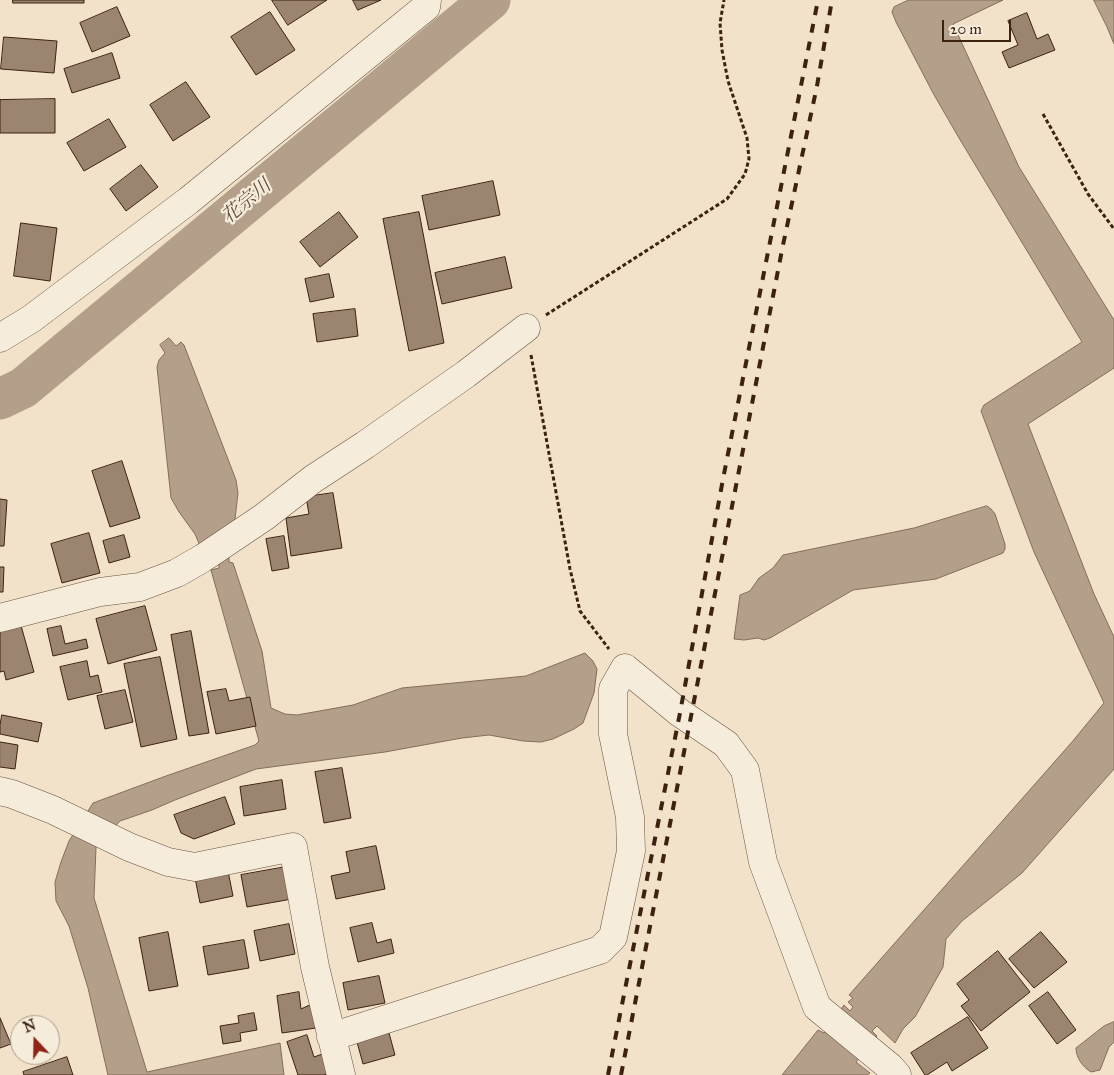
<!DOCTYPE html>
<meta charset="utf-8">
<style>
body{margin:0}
#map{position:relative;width:1114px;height:1075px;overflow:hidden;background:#f1e2c9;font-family:"IM FELL Great Primer",serif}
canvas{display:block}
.north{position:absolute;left:10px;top:1015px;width:50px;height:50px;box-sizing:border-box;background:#f6ecdc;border:1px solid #ac9b8b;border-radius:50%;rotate:339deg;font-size:14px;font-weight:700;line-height:20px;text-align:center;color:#3d2111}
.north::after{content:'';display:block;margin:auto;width:18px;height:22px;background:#8f2418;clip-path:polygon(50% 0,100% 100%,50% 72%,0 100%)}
.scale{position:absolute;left:942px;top:20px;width:69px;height:22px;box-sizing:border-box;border:2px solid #3d2111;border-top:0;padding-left:6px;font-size:15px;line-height:18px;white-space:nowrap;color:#3d2111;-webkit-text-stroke:4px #f6ecdc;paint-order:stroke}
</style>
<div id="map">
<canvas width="1114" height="1075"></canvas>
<div class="north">N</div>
<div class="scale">20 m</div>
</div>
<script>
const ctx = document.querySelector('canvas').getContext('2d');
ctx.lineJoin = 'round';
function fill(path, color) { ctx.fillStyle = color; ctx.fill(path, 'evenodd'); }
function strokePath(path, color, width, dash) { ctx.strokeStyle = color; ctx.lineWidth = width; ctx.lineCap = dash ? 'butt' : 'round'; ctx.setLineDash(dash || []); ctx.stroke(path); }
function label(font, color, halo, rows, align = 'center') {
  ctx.font = font + ' "IM FELL Great Primer","Noto Serif JP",serif'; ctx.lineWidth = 4.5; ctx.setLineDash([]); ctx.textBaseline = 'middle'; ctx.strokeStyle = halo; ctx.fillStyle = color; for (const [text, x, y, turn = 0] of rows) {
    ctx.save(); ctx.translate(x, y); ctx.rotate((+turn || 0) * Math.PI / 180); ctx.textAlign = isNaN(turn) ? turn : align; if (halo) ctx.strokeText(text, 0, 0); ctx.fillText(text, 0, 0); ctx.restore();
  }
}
const water = new Path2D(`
 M 909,0 L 1003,0 L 953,24 L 1019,167 L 1114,320 L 1114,368 L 1028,424 L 1094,594 L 1114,637 L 1114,769 L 1022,873 L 962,921 L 946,939 L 943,967 L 915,1017 L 903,1029 L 895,1043 L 877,1026 L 872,1031 L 877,1036 L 856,1062 L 870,1073 L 867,1075 L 782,1075 L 818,1030 L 824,1033 L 844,1005 L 850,1011 L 853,1007 L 848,1002 L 853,998 L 849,995 L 1072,742 L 1104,703 L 1034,552 L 981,411 L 984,405 L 1082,342 L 959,138 L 933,93 L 896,22 L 892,12 L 894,7 Z
 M 1094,0 L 1114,0 L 1114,44 L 1107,27 Z
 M 169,338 L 176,346 L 181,342 L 184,345 L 236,480 L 238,493 L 232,545 L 229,551 L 229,562 L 233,563 L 262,651 L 271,708 L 285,714 L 297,715 L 353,705 L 402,688 L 526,676 L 585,653 L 593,661 L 597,669 L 594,693 L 583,723 L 574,729 L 553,739 L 541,742 L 523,741 L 489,735 L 462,738 L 385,752 L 256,769 L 175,800 L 152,810 L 120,821 L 96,847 L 94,898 L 147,1072 L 280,1043 L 284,1075 L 108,1075 L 88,988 L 69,926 L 56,901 L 55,882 L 61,862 L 69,841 L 93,803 L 166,776 L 255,745 L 259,741 L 211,570 L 219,568 L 219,563 L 204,555 L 195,534 L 179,512 L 171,498 L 157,367 L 159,360 L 165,353 L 160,345 Z
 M 987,506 L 991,509 L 995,514 L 1005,544 L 1005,549 L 1003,553 L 936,579 L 853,590 L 770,638 L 764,640 L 758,638 L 744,640 L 734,639 L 740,595 L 750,591 L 759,578 L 773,568 L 783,555 L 914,528 Z
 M 1114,1022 L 1114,1042 L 1109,1047 L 1100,1070 L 1091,1072 C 1083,1067 1076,1058 1076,1048 L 1104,1026 Z`);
fill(water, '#b4a08a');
strokePath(water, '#846d5a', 1);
strokePath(new Path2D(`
 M 0,399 L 23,388 L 490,0`), '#b4a08a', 41);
const building = new Path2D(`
 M 13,0 L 84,0 L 84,3 L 13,3 Z
 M 272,0 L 327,0 L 288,25 Z
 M 353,0 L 381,0 L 358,10 Z
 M 117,7 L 130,36 L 92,52 L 80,23 Z
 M 270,12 L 295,50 L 256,75 L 231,37 Z
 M 1027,13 L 1037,39 L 1048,34 L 1055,50 L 1009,68 L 1002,52 L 1018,45 L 1008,21 Z
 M 4,37 L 57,41 L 54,73 L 1,69 Z
 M 112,53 L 120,78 L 72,93 L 64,69 Z
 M 186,82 L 210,117 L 173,141 L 150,105 Z
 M 55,99 L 55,133 L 0,133 L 0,100 Z
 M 109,119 L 126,147 L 84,171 L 67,143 Z
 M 141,165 L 158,187 L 126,211 L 110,189 Z
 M 493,181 L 500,215 L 429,230 L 422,196 Z
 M 339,212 L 358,237 L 320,267 L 300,242 Z
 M 419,212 L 444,343 L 409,351 L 383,219 Z
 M 21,223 L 57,228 L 50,281 L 14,276 Z
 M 505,257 L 512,288 L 442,304 L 435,273 Z
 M 329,274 L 334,297 L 310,302 L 305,279 Z
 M 355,309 L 358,336 L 317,342 L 313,314 Z
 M 122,461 L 140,518 L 110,527 L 92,471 Z
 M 333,493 L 342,548 L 291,556 L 286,518 L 309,514 L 306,497 Z
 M 0,499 L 7,500 L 4,546 L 0,546 Z
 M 89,533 L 100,573 L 62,583 L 51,544 Z
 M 124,535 L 130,557 L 109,563 L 103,541 Z
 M 284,536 L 289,568 L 272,571 L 266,539 Z
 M 0,567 L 4,567 L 3,592 L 0,592 Z
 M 145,606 L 157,650 L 108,664 L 96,619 Z
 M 20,622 L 34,672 L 6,680 L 4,671 L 0,672 L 0,628 Z
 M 61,626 L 65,644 L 86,639 L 88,648 L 53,656 L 47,629 Z
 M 191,631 L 209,733 L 189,736 L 171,635 Z
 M 160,657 L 177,739 L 141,747 L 124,664 Z
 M 87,661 L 90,677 L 98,675 L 102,692 L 68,700 L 60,667 Z
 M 226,689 L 229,701 L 250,697 L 256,726 L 216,734 L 207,692 Z
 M 125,690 L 133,722 L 105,729 L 97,696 Z
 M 2,715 L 42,723 L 38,742 L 0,734 L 0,726 Z
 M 0,742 L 18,745 L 15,769 L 0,767 Z
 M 342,768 L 351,818 L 324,823 L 315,772 Z
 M 282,780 L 286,809 L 244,816 L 240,787 Z
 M 225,797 L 235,824 L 194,839 L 181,833 L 174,815 Z
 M 376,846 L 385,889 L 336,899 L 331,876 L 350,872 L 346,852 Z
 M 286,867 L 292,899 L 247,907 L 241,875 Z
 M 228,871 L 233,896 L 200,903 L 195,878 Z
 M 372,923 L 377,943 L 391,939 L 394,953 L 358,962 L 350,928 Z
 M 289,924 L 295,954 L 260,961 L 254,931 Z
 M 168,932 L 178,986 L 149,991 L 139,938 Z
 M 1041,932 L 1067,962 L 1034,988 L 1009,959 Z
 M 244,940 L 249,968 L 208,975 L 203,947 Z
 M 998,951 L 1030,992 L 981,1031 L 961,1006 L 969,1000 L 957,984 Z
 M 379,976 L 385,1003 L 348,1010 L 343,983 Z
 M 299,992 L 301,1009 L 312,1004 L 316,1028 L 282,1033 L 277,996 Z
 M 1048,992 L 1076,1030 L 1057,1044 L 1029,1006 Z
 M 254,1013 L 257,1030 L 240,1033 L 241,1041 L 223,1044 L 220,1026 L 239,1023 L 238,1016 Z
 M 968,1017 L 988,1048 L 952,1071 L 947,1062 L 927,1075 L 925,1075 L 911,1053 Z
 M 0,1018 L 11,1044 L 0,1048 Z
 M 389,1033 L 395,1055 L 363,1064 L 357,1042 Z
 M 307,1035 L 314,1057 L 325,1053 L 332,1072 L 324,1075 L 298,1075 L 287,1042 Z
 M 67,1057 L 73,1075 L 24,1075 L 23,1072 Z`);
fill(building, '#9b8571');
strokePath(building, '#3d2111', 1);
const minor = new Path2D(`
 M 0,338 L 31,319 L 188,201 L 426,7 L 427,0
 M 0,618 L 100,592 L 140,587 L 177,573 L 203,558 L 264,517 L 313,479 L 365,445 L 466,374 L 526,328
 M 0,791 L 12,794 L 53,810 L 129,847 L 168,862 L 195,867 L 293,847 L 315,967 L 341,1075
 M 331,1037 L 600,950 L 613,937 L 631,851 L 630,817 L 613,734 L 613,689 L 625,668 L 680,713 L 726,744 L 745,770 L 763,862 L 817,1007 L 890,1067 L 897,1075`);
strokePath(minor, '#6a513f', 29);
strokePath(new Path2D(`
 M 1043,114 L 1088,194 L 1114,229
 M 546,315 L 727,199 L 745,174 L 749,159 L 747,138 L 728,81 L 722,50 L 720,23 L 724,0
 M 531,355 L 570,569 L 580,611 L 609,649`), '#3d2111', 3, [4, 2.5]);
strokePath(minor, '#f6ecdc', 28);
strokePath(new Path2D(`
 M 608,1075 L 680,713 L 723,479 L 818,0
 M 621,1075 L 783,245 L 817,86 L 832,0`), '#3d2111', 4, [9, 9]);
label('italic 19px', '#674d3b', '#f6ecdc', [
 ["花宗川",247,202,-40]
]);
</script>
